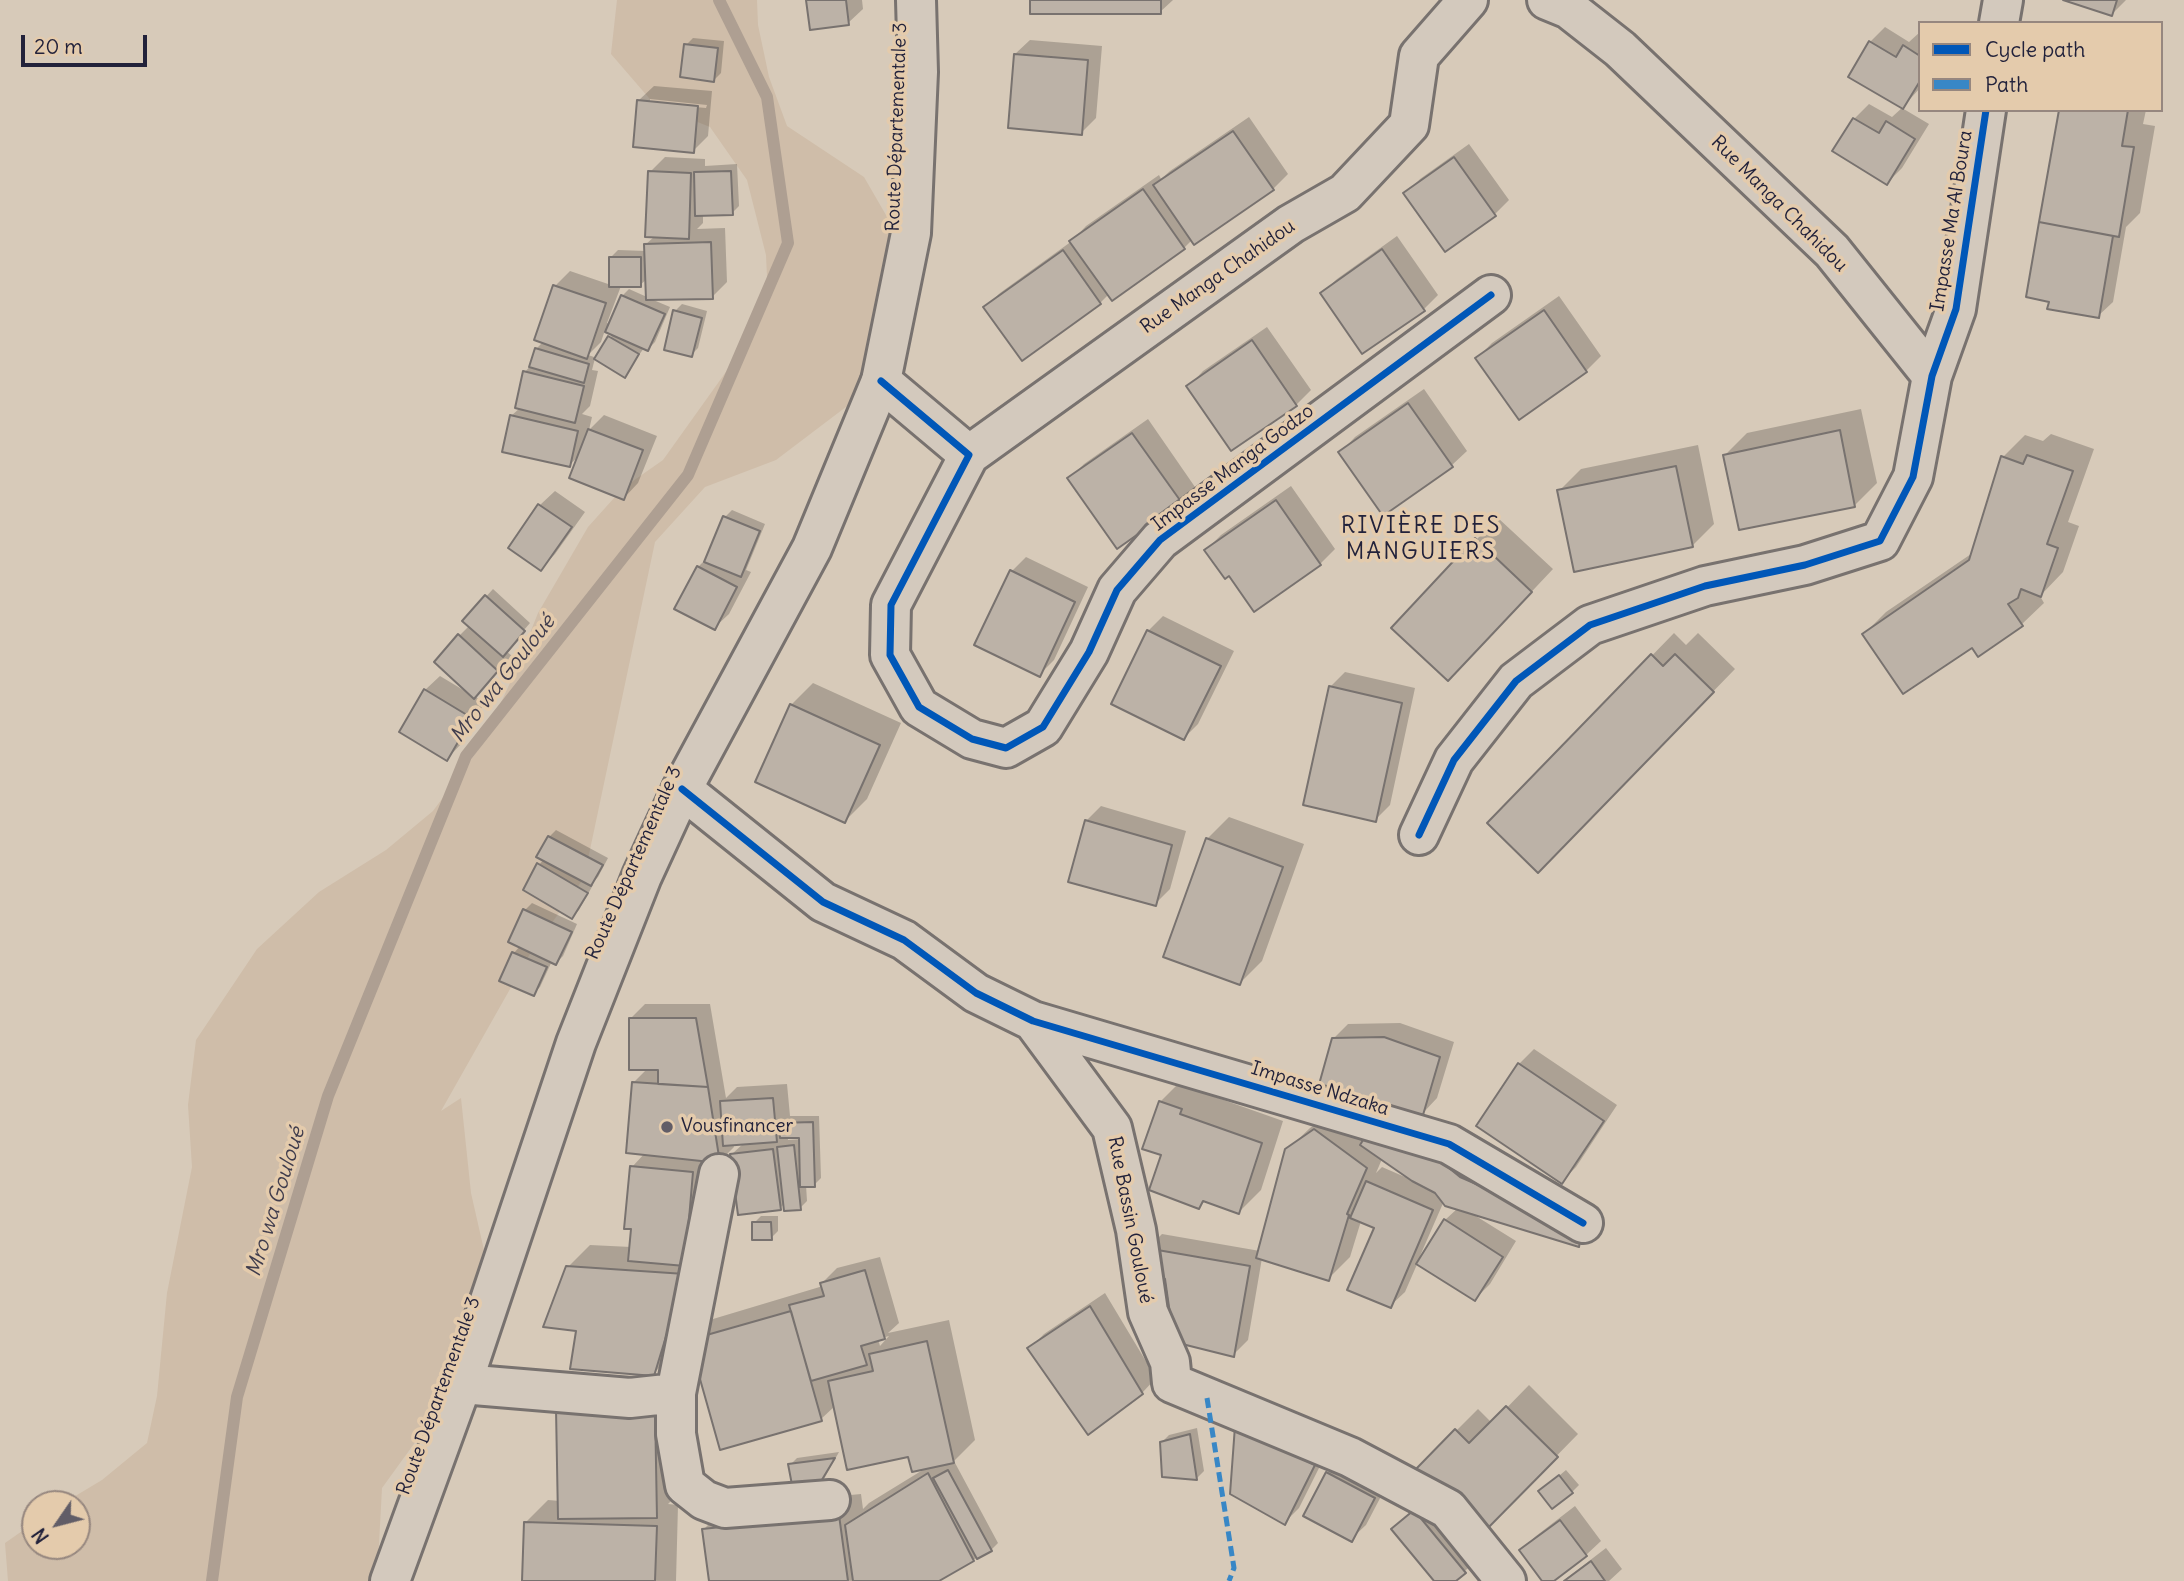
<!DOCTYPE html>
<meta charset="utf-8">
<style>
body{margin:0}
#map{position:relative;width:2184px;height:1581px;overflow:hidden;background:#d7cab9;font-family:Delius,sans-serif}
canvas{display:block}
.legend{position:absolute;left:1918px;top:21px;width:245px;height:91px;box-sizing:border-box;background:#e4cbac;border:2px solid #96877f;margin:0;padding:9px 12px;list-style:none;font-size:21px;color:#22223b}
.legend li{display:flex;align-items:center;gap:14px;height:35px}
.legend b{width:35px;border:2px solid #96877f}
.north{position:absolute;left:21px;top:1490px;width:70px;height:70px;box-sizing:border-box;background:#e4cbac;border:2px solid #96877f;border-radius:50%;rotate:235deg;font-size:19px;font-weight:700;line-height:28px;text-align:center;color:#22223b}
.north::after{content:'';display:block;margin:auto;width:24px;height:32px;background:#615d67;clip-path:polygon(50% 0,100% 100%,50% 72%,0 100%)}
.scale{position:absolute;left:21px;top:35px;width:126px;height:32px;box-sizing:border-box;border:4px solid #22223b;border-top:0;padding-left:9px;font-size:21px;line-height:24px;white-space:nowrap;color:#22223b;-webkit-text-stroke:5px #e4cbac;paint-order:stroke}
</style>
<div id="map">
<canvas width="2184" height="1581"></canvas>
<ul class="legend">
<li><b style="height:9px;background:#0057b8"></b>Cycle path</li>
<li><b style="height:9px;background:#3887c6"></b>Path</li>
</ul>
<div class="north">N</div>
<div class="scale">20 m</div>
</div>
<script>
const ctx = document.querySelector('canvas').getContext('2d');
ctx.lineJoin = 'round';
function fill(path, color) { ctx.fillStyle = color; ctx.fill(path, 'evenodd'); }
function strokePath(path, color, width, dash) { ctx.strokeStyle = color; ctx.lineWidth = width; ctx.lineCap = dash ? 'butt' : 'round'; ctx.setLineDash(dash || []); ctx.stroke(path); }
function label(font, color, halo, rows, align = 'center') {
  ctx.font = font + ' Delius,sans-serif'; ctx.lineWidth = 7; ctx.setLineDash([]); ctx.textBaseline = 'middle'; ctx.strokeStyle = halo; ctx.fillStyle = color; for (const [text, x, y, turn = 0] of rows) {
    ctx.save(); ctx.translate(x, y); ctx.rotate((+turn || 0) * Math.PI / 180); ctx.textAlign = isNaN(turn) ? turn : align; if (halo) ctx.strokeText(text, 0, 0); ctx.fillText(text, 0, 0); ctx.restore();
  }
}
fill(new Path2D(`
 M 617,0 L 757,0 L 758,25 L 769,77 L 787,126 L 864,177 L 890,222 L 886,289 L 867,391 L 776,460 L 705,487 L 655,542 L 584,878 L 531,952 L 441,1111 L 461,1098 L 471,1193 L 486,1259 L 437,1412 L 382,1488 L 377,1581 L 8,1581 L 5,1543 L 35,1522 L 35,1546 L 77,1546 L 77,1504 L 62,1504 L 102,1480 L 147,1443 L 157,1396 L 167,1293 L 192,1167 L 188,1105 L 196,1040 L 257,949 L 319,892 L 386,850 L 433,811 L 481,746 L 510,683 L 538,613 L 588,527 L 623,488 L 663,460 L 733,362 L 768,299 L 766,255 L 747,180 L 710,127 L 655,105 L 611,54 Z`), '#cfbda9');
fill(new Path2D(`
 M 808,0 L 862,0 L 863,9 L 848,23 Z
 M 1032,0 L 1173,0 L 1160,12 Z
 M 2069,0 L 2126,0 L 2112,14 Z
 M 1885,27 L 1909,42 L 1920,32 L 1920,88 L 1902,108 L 1929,124 L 1902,168 L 1887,183 L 1854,119 L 1869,104 L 1892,117 L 1903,107 L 1870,42 Z
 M 693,38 L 724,41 L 721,73 L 714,80 L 686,45 Z
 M 1030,40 L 1102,46 L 1096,118 L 1081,133 L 1015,54 Z
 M 654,86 L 712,91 L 708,136 L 693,151 L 639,100 ZM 650,99 L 707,105 L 706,108 L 650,103 Z
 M 2060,110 L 2146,110 L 2143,124 L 2155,126 L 2140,213 L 2126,227 L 2113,302 L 2098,316 L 2051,300 L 2028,296 Z
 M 1249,117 L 1288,174 L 1273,189 L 1192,240 L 1184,248 L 1109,294 L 1100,303 L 985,307 L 1000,293 L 1072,241 L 1086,226 L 1159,175 L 1161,179 L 1170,171 Z
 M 1469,144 L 1509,200 L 1495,214 L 1406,194 L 1420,179 Z
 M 665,157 L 705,159 L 705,166 L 737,164 L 739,206 L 732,213 L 703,214 L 703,223 L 697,229 L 725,228 L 727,282 L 712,297 L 651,299 L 670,307 L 655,342 L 648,349 L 644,348 L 624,376 L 595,358 L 592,370 L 598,371 L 590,406 L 582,414 L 592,417 L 589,430 L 604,415 L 657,436 L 638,483 L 624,498 L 579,455 L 570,465 L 511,416 L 520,408 L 525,372 L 531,365 L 536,349 L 544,341 L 536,339 L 555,286 L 570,271 L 611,285 L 611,257 L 618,250 L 646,251 L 645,245 L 655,236 L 650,172 ZM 647,279 L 647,297 L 629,289 L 622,296 L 610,324 L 607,323 L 621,286 L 640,285 ZM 605,330 L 613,334 L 597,358 L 588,355 L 601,342 Z
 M 1397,236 L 1438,295 L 1424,309 L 1322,293 L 1337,279 Z
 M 1559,296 L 1601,356 L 1586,371 L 1519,418 L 1477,358 L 1492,343 Z
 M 682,304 L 707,311 L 698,348 L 691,355 L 675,311 Z
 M 1267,327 L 1311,390 L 1296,405 L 1189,386 L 1203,371 Z
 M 1424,389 L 1467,451 L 1452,465 L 1384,513 L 1341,452 L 1355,437 Z
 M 1861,409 L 1877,483 L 1855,505 L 1725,455 L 1747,433 Z
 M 1148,419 L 1195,487 L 1181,502 L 1069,479 L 1084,464 Z
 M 2051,434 L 2094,449 L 2068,522 L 2079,526 L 2063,572 L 2040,596 L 2044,603 L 2022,624 L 1979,654 L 1973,645 L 1864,634 L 1886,612 L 1974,552 L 2003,457 L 2025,435 L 2043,441 Z
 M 1698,445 L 1714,524 L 1692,546 L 1559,491 L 1581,469 Z
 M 1291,486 L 1335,549 L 1320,564 L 1255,609 L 1230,573 L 1206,550 L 1221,535 Z
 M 555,491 L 585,512 L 555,554 L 541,569 L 540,505 Z
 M 732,510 L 765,524 L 746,570 L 751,572 L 729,614 L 714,628 L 698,567 L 708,557 L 725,517 Z
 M 1498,518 L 1553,569 L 1470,657 L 1476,540 Z
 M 1026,557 L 1088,587 L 1054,660 L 1039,675 L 1011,572 Z
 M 493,589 L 530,623 L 506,651 L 512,656 L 474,696 L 485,702 L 461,744 L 447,759 L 425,690 L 440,676 L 465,691 L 459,636 L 470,625 L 465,620 Z
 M 1163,616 L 1234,651 L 1198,724 L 1184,738 L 1148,631 Z
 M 1674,633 L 1686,645 L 1698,633 L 1735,669 L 1560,849 L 1489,823 Z
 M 1345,672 L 1415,688 L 1390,805 L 1375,820 L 1330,687 Z
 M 813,683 L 901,723 L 867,799 L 845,821 L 791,705 Z
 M 1101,806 L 1186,831 L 1170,889 L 1155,904 L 1086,821 Z
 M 1229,817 L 1304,844 L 1262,961 L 1240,983 L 1207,839 Z
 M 556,830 L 608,858 L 598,877 L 591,884 L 593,885 L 579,910 L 572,917 L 539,865 L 544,859 L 549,837 Z
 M 532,903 L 577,924 L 563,956 L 556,963 L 552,961 L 540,987 L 533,994 L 501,980 L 514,953 L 520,946 L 525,910 Z
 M 645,1004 L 710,1004 L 726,1098 L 737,1087 L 787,1084 L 790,1116 L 819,1116 L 821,1178 L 814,1185 L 806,1185 L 807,1201 L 800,1208 L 785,1203 L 780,1208 L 732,1154 L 744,1143 L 733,1143 L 734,1147 L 719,1162 L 675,1352 L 653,1374 L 578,1329 L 568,1267 L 590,1245 L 631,1247 L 632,1167 L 645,1153 L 634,1082 L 648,1068 L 630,1019 ZM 788,1136 L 802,1136 L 802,1139 L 788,1140 Z
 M 1400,1023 L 1454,1042 L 1437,1098 L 1423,1113 L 1333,1039 L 1348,1024 Z
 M 1534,1049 L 1617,1105 L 1576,1167 L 1562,1181 L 1478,1125 L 1519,1064 Z
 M 1182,1080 L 1203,1087 L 1201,1092 L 1283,1121 L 1261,1190 L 1239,1212 L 1206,1200 L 1199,1207 L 1163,1154 L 1160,1102 Z
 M 1337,1108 L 1374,1125 L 1594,1230 L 1579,1245 L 1471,1213 L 1516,1241 L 1490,1284 L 1475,1299 L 1418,1262 L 1405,1292 L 1390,1306 L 1376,1227 L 1361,1221 L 1350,1257 L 1328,1279 L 1262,1258 L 1248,1340 L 1233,1355 L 1166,1278 L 1148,1248 L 1162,1234 L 1260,1251 L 1287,1150 L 1310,1128 ZM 1382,1159 L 1406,1175 L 1405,1177 L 1382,1167 L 1376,1173 ZM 1444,1201 L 1458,1208 L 1445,1220 L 1422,1257 L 1420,1256 Z
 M 761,1216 L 778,1216 L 778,1231 L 771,1238 L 754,1223 Z
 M 880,1257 L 899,1323 L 888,1333 L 949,1320 L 975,1440 L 954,1461 L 998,1543 L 991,1550 L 935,1581 L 710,1581 L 704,1529 L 726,1507 L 861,1494 L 863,1509 L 869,1503 L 926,1468 L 910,1455 L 835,1406 L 821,1419 L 691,1341 L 713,1319 L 823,1286 L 822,1283 L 837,1268 ZM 889,1336 L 880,1346 L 878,1339 Z
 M 1105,1293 L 1156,1378 L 1142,1393 L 1029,1349 L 1044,1334 Z
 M 1529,1385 L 1578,1434 L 1482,1532 L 1418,1469 L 1478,1409 L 1492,1423 Z
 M 676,1386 L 678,1494 L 668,1504 L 678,1505 L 676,1581 L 524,1581 L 526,1522 L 548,1500 L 560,1501 Z
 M 1237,1427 L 1328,1450 L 1299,1508 L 1284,1523 Z
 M 1197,1428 L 1204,1471 L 1197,1478 L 1164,1475 L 1162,1442 L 1169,1435 Z
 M 839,1452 L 824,1479 L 816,1486 L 790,1465 L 797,1458 Z
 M 1342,1459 L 1388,1483 L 1366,1525 L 1351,1539 L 1328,1473 Z
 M 1566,1470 L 1579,1485 L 1572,1492 L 1548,1485 Z
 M 1430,1497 L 1480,1557 L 1454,1581 L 1436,1581 L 1393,1529 Z
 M 1575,1506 L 1601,1541 L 1586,1555 L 1551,1581 L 1544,1581 L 1521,1550 L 1536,1536 Z
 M 1606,1548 L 1622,1569 L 1609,1581 L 1563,1581 Z`), '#0003');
strokePath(new Path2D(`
 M 212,1581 L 237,1397 L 328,1096 L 466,756 L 688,475 L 788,243 L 767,97 L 719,0`), '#ae9f92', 12);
const building = new Path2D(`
 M 806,0 L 846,0 L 849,25 L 810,30 Z
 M 1030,0 L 1161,0 L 1161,14 L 1030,14 Z
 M 2063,0 L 2117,0 L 2112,16 Z
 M 1869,41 L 1896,57 L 1903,45 L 1920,56 L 1920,81 L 1903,109 L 1848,77 Z
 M 684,44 L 718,48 L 714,82 L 680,77 Z
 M 1014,54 L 1088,60 L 1082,135 L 1008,128 Z
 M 637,100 L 698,106 L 694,153 L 633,147 Z
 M 2059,110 L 2128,110 L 2122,146 L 2134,147 L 2119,237 L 2039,222 Z
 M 1853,118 L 1879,133 L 1886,121 L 1915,139 L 1887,185 L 1832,151 Z
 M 1233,131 L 1274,190 L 1194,245 L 1153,185 Z
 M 1454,157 L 1496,216 L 1445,252 L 1403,193 Z
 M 648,171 L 691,173 L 689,239 L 645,237 Z
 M 731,171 L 733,215 L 695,216 L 694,172 Z
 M 1143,189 L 1185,249 L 1112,301 L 1069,241 Z
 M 2039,222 L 2113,236 L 2099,318 L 2047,309 L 2049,302 L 2026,297 Z
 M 711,242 L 713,299 L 646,300 L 644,244 Z
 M 1382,249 L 1425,311 L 1362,354 L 1320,293 Z
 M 1063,250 L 1101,304 L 1022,361 L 983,307 Z
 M 609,257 L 641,257 L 641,287 L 609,287 Z
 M 553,285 L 606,303 L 587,359 L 534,340 Z
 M 621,295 L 665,314 L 648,351 L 605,332 Z
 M 673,310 L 702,318 L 692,357 L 664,350 Z
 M 1544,310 L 1587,372 L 1519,420 L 1475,358 Z
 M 608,336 L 639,354 L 625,378 L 594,359 Z
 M 1252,340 L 1297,406 L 1231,451 L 1186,386 Z
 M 535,348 L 589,364 L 584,383 L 529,367 Z
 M 523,371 L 584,386 L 575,423 L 515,408 Z
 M 1408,403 L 1453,467 L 1383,516 L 1338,452 Z
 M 510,415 L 578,431 L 570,467 L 502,452 Z
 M 588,429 L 643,450 L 624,500 L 569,478 Z
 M 1840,430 L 1855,507 L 1739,530 L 1723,455 Z
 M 1132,433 L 1182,503 L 1117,549 L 1067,478 Z
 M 2027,455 L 2073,471 L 2047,544 L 2058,548 L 2041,597 L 2021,589 L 2018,598 L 2008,604 L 2023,626 L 1978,657 L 1972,648 L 1903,694 L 1862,634 L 1969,560 L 2001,456 L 2023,464 Z
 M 1676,466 L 1693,547 L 1574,572 L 1557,490 Z
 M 1276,500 L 1321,565 L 1254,612 L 1229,576 L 1225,579 L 1204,550 Z
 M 538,504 L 572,527 L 541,571 L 508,548 Z
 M 723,516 L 760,531 L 741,577 L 704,562 Z
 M 1475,538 L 1532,592 L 1448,681 L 1391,628 Z
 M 697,566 L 737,587 L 715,630 L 674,609 Z
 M 1010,570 L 1075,602 L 1040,677 L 974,645 Z
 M 485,595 L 525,631 L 503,657 L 462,621 Z
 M 1147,630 L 1221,666 L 1184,740 L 1111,704 Z
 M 458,634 L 498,671 L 474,699 L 434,662 Z
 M 1651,654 L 1663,666 L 1675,654 L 1714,692 L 1538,873 L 1487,823 Z
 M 1329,686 L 1402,703 L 1376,822 L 1303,805 Z
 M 424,689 L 472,718 L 447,761 L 399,732 Z
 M 790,704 L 880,745 L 845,823 L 755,782 Z
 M 1085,820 L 1172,845 L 1156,906 L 1068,882 Z
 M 548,836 L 603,865 L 591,886 L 536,857 Z
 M 1206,838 L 1283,867 L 1240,985 L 1163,957 Z
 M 537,863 L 588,893 L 572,919 L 523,890 Z
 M 523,909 L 572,932 L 556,965 L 508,942 Z
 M 512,952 L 547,967 L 534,996 L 499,981 Z
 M 629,1018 L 696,1018 L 708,1087 L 658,1084 L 658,1070 L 629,1070 Z
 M 1384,1037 L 1440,1057 L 1423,1115 L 1318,1088 L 1332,1038 Z
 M 1518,1063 L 1604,1121 L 1562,1184 L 1476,1126 Z
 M 632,1082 L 708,1087 L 720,1163 L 626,1153 Z
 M 773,1098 L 777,1142 L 723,1146 L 720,1101 Z
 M 1159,1101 L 1182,1109 L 1180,1114 L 1262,1143 L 1239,1214 L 1203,1201 L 1199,1209 L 1149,1190 L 1161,1155 L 1142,1149 Z
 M 813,1122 L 815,1187 L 800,1187 L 799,1138 L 780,1138 L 779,1123 Z
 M 1373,1124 L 1432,1154 L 1460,1177 L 1582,1230 L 1579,1247 L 1445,1206 L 1435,1193 L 1412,1181 L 1360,1145 Z
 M 1314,1129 L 1367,1168 L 1347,1214 L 1349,1215 L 1329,1281 L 1256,1258 L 1285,1149 Z
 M 794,1145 L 801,1210 L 784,1211 L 777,1147 Z
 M 773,1149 L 781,1210 L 738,1215 L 730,1154 Z
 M 630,1166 L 693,1172 L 685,1266 L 628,1261 L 631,1229 L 624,1229 Z
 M 1366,1181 L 1433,1210 L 1391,1308 L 1347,1290 L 1374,1228 L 1350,1218 Z
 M 1444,1219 L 1503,1257 L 1475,1301 L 1416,1264 Z
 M 752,1222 L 771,1222 L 772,1240 L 752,1240 Z
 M 1146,1248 L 1250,1266 L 1234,1357 L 1174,1342 L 1165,1279 L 1151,1275 Z
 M 566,1266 L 685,1274 L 654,1376 L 570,1369 L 576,1331 L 543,1327 Z
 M 865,1270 L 885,1339 L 861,1346 L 867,1365 L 811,1381 L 789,1305 L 824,1296 L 820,1283 Z
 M 1090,1306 L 1143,1394 L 1088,1435 L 1027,1348 Z
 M 791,1311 L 822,1421 L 720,1450 L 689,1340 Z
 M 927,1341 L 954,1463 L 912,1472 L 908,1457 L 847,1470 L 828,1381 L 873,1371 L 869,1354 Z
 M 1506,1406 L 1558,1457 L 1482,1534 L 1416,1469 L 1455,1429 L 1469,1443 Z
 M 655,1408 L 657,1518 L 558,1519 L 556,1409 Z
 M 1235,1426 L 1315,1465 L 1285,1525 L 1230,1494 Z
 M 1190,1434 L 1197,1480 L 1162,1477 L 1160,1442 Z
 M 835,1458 L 817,1488 L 793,1490 L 788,1464 Z
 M 948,1470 L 992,1551 L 977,1559 L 933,1478 Z
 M 1326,1472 L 1375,1498 L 1352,1542 L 1303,1516 Z
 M 928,1473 L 974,1561 L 939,1581 L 853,1581 L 845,1525 Z
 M 1559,1475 L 1573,1493 L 1552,1509 L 1538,1491 Z
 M 1414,1510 L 1466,1573 L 1456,1581 L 1434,1581 L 1391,1529 Z
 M 839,1515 L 848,1581 L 709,1581 L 702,1529 Z
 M 1560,1520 L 1587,1556 L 1554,1581 L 1542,1581 L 1519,1550 Z
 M 524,1522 L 657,1526 L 655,1581 L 522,1581 Z
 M 1591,1561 L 1605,1581 L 1564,1581 Z`);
fill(building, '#bcb2a7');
strokePath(building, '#78726f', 2);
const minor = new Path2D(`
 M 1547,0 L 1569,9 L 1620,49 L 1832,251 L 1932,376
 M 1999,23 L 2003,0
 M 881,381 L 969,455 L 891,605 L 890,655 L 919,707 L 972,739 L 1006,748 L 1043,727 L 1089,652 L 1117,590 L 1160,540 L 1491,295
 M 969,455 L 1291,224 L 1345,193 L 1409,125 L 1419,56 L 1468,0
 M 682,789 L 823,902 L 904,940 L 976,993 L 1033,1021 L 1112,1128 L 1136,1230 L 1148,1312 L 1170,1362 L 1172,1383 L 1350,1457 L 1448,1509 L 1506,1581
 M 1419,835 L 1454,760 L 1516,681 L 1590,625 L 1705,586 L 1805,565 L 1880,541 L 1913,477 L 1932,376 L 1956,309 L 1986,110
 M 1033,1021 L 1449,1144 L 1583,1223
 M 462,1384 L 630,1398 L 676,1393 L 719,1174
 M 676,1393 L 676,1434 L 685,1485 L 704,1500 L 725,1508 L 830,1500`);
const major = new Path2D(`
 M 390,1581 L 462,1384 L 576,1043 L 642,876 L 682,789 L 812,548 L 881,381 L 911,233 L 918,72 L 916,0`);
strokePath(minor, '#78726f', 44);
strokePath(major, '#78726f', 44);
strokePath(minor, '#d3c9bd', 38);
strokePath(major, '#d3c9bd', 38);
strokePath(new Path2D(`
 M 1207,1398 L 1234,1568 L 1229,1581`), '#3887c6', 5, [10, 5]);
strokePath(new Path2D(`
 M 881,381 L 969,455 L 891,605 L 890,655 L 919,707 L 972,739 L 1006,748 L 1043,727 L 1089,652 L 1117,590 L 1160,540 L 1491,295
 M 682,789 L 823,902 L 904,940 L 976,993 L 1033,1021 L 1449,1144 L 1583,1223
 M 1419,835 L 1454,760 L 1516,681 L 1590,625 L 1705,586 L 1805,565 L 1880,541 L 1913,477 L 1932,376 L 1956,309 L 1986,110`), '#0057b8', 7);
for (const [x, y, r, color] of [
 [667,1127,7,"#615d67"]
]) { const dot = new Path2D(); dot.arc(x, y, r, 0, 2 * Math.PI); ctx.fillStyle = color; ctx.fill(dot); strokePath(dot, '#e4cbac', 2.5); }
label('19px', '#22223b', '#e4cbac', [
 ["Route Départementale 3",897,127,-88],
 ["Rue Manga Chahidou",1779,204,45],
 ["Impasse Ma Al Boura",1952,221,-81],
 ["Rue Manga Chahidou",1218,277,-35],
 ["Impasse Manga Godzo",1233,468,-37],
 ["Route Départementale 3",634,863,-66],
 ["Impasse Ndzaka",1320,1089,17],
 ["Rue Bassin Gouloué",1130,1220,79],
 ["Route Départementale 3",439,1396,-70]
]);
label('19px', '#22223b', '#e4cbac', [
 ["Vousfinancer",681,1127]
], 'left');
label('italic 21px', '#403d4d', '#e4cbac', [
 ["Mro wa Gouloué",503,679,-52],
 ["Mro wa Gouloué",276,1202,-73]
]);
ctx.letterSpacing = '2px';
label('23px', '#22223b', '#e4cbac', [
 ["RIVIÈRE DES",1421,526],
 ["MANGUIERS",1421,552]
]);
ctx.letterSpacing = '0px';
</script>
